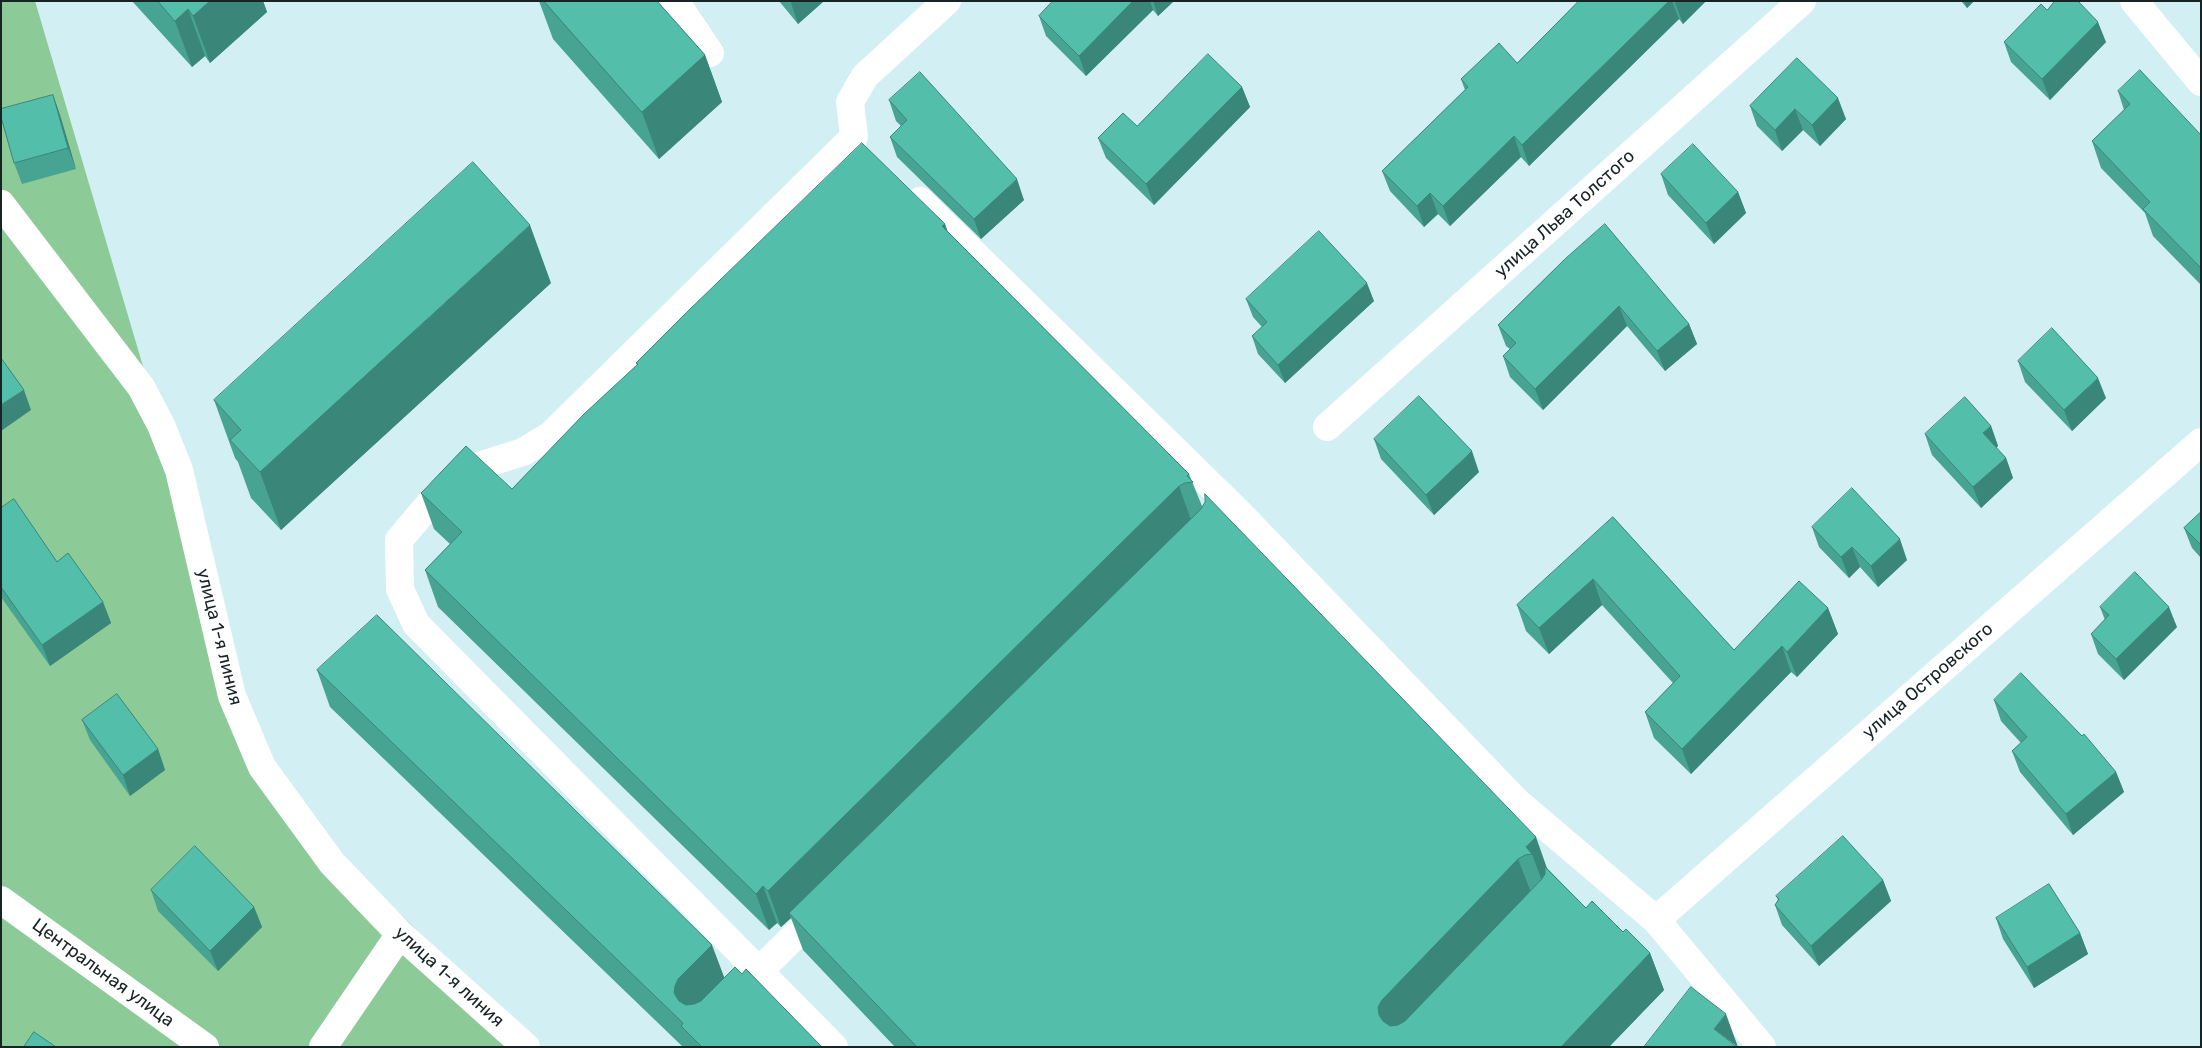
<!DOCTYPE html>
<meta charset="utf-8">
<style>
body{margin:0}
#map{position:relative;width:2202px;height:1048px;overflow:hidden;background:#d2eff4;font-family:Rubik,sans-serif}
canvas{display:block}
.frame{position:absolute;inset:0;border:2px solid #182325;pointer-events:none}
</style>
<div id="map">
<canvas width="2202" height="1048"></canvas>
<div class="frame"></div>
</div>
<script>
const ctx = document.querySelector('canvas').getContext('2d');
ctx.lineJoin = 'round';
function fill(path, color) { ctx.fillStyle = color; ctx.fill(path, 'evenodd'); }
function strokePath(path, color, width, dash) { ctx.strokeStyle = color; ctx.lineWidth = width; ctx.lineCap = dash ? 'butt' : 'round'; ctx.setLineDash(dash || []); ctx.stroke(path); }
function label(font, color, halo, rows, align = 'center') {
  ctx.font = font + ' Rubik,sans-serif'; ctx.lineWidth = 4.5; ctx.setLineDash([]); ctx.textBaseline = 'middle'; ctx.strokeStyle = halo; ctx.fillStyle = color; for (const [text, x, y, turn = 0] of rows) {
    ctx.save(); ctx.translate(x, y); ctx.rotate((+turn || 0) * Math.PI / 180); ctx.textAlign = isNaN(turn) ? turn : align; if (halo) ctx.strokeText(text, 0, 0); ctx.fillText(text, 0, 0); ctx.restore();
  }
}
fill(new Path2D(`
 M 1,1 L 35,1 L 268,789 L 540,1047 L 1,1047 Z`), '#8ccb98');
strokePath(new Path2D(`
 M 675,1 L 710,53
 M 2134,1 L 2201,82
 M 854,137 L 850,102 L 865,76 L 947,1
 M 920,201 L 1239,513 L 1517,802 L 1656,920 L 1762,1047
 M 1,204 L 141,387 L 161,425 L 179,470 L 232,696 L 262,767 L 332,863 L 400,934 L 526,1047
 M 1327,427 L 1802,1
 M 1,900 L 205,1047
 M 1656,920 L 2201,442
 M 747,983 L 823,908
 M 323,1047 L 400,934
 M 834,1047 L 416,624 L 400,589 L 399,540 L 437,495 L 472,468 L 523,452 L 551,435 L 854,137`), '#fff', 28);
fill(new Path2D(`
 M 132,1 L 263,1 L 267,12 L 210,63 L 205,56 L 192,67 Z
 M 539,1 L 657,1 L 705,55 L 722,102 L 659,159 L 553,39 Z
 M 779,1 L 824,1 L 798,24 Z
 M 1053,1 L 1174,1 L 1158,16 L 1153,10 L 1086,76 L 1046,36 L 1039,16 Z
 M 1579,1 L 1706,1 L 1683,24 L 1679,19 L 1529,166 L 1521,157 L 1450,226 L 1438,214 L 1424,227 L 1390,191 L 1382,171 L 1465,90 L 1461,79 L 1517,63 Z
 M 1961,1 L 1974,1 L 1967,8 Z
 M 2047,10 L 2106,42 L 2050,100 L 2011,62 L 2004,42 Z
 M 1797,58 L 1846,119 L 1820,146 L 1803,130 L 1782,151 L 1757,126 L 1750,106 Z
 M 1242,87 L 1250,107 L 1154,205 L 1106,158 L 1098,138 L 1137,126 Z
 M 2118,91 L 2201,135 L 2201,285 L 2153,236 L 2145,213 L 2101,168 L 2092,141 L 2124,110 Z
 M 53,95 L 60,115 L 76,169 L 22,184 L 14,163 Z
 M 889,100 L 1024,200 L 981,239 L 897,157 L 890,137 L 901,126 L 896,121 Z
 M 1661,174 L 1738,192 L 1746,213 L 1714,244 L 1668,195 Z
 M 945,224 L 947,231 L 1189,474 L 1202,506 L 1548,869 L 1586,908 L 1623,932 L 1650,953 L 1664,990 L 1609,1047 L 895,1047 L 803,950 L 791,918 L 781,927 L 777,923 L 769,930 L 438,607 L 425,570 L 450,544 L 434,529 L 421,493 L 512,489 L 637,365 L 636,363 Z
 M 1565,259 L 1689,324 L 1697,344 L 1665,371 L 1627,326 L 1543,410 L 1510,377 L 1503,356 L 1510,349 L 1506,346 L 1498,325 Z
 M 551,283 L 281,530 L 251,498 L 238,462 L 235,458 L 214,400 Z
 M 1246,299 L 1374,301 L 1285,383 L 1258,354 L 1252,336 L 1262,327 L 1253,317 Z
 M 2018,361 L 2106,398 L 2072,431 L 2025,382 Z
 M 1991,426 L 1998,446 L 1996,448 L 2006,458 L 2013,478 L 1981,508 L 1932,455 L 1925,434 Z
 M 1374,439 L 1479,472 L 1434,515 L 1381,459 Z
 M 1,508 L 57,562 L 103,602 L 111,623 L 50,666 L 1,597 Z
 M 2201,512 L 2201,558 L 2192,548 L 2184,528 Z
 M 1613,517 L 1734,650 L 1828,608 L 1838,634 L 1797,677 L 1791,672 L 1691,774 L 1654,738 L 1645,712 L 1673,683 L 1602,605 L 1549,654 L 1526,631 L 1517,605 Z
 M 1812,527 L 1907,560 L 1878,587 L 1860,567 L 1849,578 L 1819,547 Z
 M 2100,607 L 2177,627 L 2124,680 L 2098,654 L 2091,634 L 2105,620 Z
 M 317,670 L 724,977 L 822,1047 L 683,1047 L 330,707 Z
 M 1994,700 L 2116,772 L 2124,792 L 2073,835 L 2020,772 L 2012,751 L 2021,743 L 2001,721 Z
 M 82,720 L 158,749 L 165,770 L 130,796 L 90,740 Z
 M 1883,880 L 1891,901 L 1819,966 L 1782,925 L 1775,905 L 1778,900 L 1776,896 Z
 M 151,890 L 254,907 L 262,927 L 218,971 L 158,911 Z
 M 1996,918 L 2080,933 L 2088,954 L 2034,988 L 2003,939 Z`), '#47a493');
fill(new Path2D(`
 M 210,1 L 263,1 L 267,12 L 210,63 L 193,16 Z
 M 793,1 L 824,1 L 798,24 L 791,3 Z
 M 1133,1 L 1150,1 L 1153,10 L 1086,76 L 1079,56 Z
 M 1153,1 L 1174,1 L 1158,16 Z
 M 1669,1 L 1672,1 L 1679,19 L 1529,166 L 1522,145 Z
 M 1677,1 L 1706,1 L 1683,24 L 1675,3 Z
 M 1964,1 L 1974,1 L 1967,8 Z
 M 188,9 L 205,56 L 192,67 L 175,21 Z
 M 2098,22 L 2106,42 L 2050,100 L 2042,79 Z
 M 705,55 L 722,102 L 659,159 L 642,112 Z
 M 1242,87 L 1250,107 L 1154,205 L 1146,184 Z
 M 53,95 L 60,115 L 76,169 L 68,148 Z
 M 1838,98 L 1846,119 L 1820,146 L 1812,125 Z
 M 1795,109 L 1803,130 L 1782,151 L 1775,130 Z
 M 1514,136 L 1521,157 L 1450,226 L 1443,206 Z
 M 1017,179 L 1024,200 L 981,239 L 974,219 Z
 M 1738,192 L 1746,213 L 1714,244 L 1706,223 Z
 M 1430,193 L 1438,214 L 1424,227 L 1417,206 Z
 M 945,224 L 958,260 L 942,226 Z
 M 530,225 L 551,283 L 281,530 L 260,472 Z
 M 1367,283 L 1374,301 L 1285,383 L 1278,365 Z
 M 1619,306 L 1627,326 L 1543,410 L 1535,389 Z
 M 1689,324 L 1697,344 L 1665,371 L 1657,351 Z
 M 2098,378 L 2106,398 L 2072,431 L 2064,410 Z
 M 24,390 L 31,410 L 1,431 L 1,405 Z
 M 1991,426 L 1998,446 L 1990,453 L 1983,433 Z
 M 1472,451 L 1479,472 L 1434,515 L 1426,495 Z
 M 2006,458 L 2013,478 L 1981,508 L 1973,487 Z
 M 1179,486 L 1192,523 L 789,913 L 791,918 L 781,927 L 768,891 Z
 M 1900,539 L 1907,560 L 1878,587 L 1871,566 Z
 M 1852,547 L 1860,567 L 1849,578 L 1841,557 Z
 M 1593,579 L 1602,605 L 1549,654 L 1539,628 Z
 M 103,602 L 111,623 L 50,666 L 42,645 Z
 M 2169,607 L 2177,627 L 2124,680 L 2116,659 Z
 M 1828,608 L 1838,634 L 1797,677 L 1787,652 Z
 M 1782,646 L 1791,672 L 1691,774 L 1682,749 Z
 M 158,749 L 165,770 L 130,796 L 123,775 Z
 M 2116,772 L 2124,792 L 2073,835 L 2066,814 Z
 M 1536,837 L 1549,874 L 1542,881 L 1532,854 L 1526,847 Z
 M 1518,859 L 1532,895 L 1392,1044 L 1379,1015 L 1378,1007 L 1382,1000 Z
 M 1883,880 L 1891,901 L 1819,966 L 1811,946 Z
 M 763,886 L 777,923 L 769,930 L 756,894 Z
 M 254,907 L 262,927 L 218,971 L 210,951 Z
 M 2080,933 L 2088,954 L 2034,988 L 2027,967 Z
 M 712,945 L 726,982 L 688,1022 L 674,993 L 675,986 L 678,979 Z
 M 1650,953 L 1664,990 L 1609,1047 L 1561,1047 Z
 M 1726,1014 L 1738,1047 L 1714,1029 Z`), '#3a8678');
const building = new Path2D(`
 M 158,1 L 210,1 L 193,16 L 188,9 L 175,21 Z
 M 544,1 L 657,1 L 705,55 L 642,112 Z
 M 1053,1 L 1133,1 L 1079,56 L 1039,16 Z
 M 1579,1 L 1669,1 L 1522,145 L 1514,136 L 1443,206 L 1430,193 L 1417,206 L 1382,171 L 1468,87 L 1461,79 L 1499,43 L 1517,63 Z
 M 2055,1 L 2078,1 L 2098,22 L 2042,79 L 2004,42 L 2041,4 L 2047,10 Z
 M 1208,54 L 1242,87 L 1146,184 L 1098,138 L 1123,113 L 1137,126 Z
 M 1797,58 L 1838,98 L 1812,125 L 1795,109 L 1775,130 L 1750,106 Z
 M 2140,70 L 2201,135 L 2201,268 L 2143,209 L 2150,202 L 2092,141 L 2130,104 L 2118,91 Z
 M 920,72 L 1017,179 L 974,219 L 890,137 L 907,120 L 889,100 Z
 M 53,95 L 68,148 L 14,163 L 1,117 L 1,109 Z
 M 862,143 L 945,224 L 942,226 L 1189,474 L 1187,476 L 1193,482 L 1185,483 L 1179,486 L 768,891 L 763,886 L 756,894 L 425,570 L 462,532 L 421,493 L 466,446 L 512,489 L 584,414 L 638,364 L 636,363 L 686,313 Z
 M 1693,144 L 1738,192 L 1706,223 L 1661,174 Z
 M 473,162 L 530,225 L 260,472 L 230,440 L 241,430 L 214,400 Z
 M 1605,224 L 1689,324 L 1657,351 L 1619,306 L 1535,389 L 1503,356 L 1516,343 L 1498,325 L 1565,259 Z
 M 1319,231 L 1367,283 L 1278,365 L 1252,336 L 1267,322 L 1246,299 Z
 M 2052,328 L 2098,378 L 2064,410 L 2018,361 Z
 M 1,358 L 24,390 L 1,405 Z
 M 1419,396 L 1472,451 L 1426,495 L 1374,439 Z
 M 1965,397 L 1991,426 L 1983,433 L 2006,458 L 1973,487 L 1925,434 Z
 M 1852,488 L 1900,539 L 1871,566 L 1852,547 L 1841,557 L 1812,527 Z
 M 1205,494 L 1536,837 L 1526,847 L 1532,854 L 1525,855 L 1518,859 L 1382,1000 L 1378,1007 L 1379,1015 L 1383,1021 L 1390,1026 L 1398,1025 L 1405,1021 L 1541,880 L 1545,874 L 1545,867 L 1586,908 L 1592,901 L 1623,932 L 1626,929 L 1650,953 L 1561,1047 L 917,1047 L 789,913 L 1201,509 L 1205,502 Z
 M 14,499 L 57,562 L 68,553 L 103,602 L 42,645 L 1,587 L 1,508 Z
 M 2201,512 L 2201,545 L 2184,528 Z
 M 1613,517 L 1734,650 L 1799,581 L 1828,608 L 1787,652 L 1782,646 L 1682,749 L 1645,712 L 1680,676 L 1593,579 L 1539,628 L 1517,605 Z
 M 2135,572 L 2169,607 L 2116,659 L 2091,634 L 2109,615 L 2100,607 Z
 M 377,615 L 712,945 L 678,979 L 675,986 L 674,993 L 679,1001 L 686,1005 L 694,1004 L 701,1001 L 735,967 L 742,974 L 746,969 L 822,1047 L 702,1047 L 681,1026 L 683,1023 L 317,670 Z
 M 2021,673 L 2082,736 L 2084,734 L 2116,772 L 2066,814 L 2012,751 L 2027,737 L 1994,700 Z
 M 117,694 L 158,749 L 123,775 L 82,720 Z
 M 1843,836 L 1883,880 L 1811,946 L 1775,905 L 1779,899 L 1776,896 Z
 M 195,846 L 254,907 L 210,951 L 151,890 Z
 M 2049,884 L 2080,933 L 2027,967 L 1996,918 Z
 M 1691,987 L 1726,1014 L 1714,1029 L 1737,1047 L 1644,1047 Z
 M 34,1032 L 56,1047 L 24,1047 Z`);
fill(building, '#53bfab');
strokePath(building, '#3a8678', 1);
label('18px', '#182325', '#fff', [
 ["улица Льва Толстого",1565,214,-42],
 ["улица 1-я линия",219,637,76],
 ["улица Островского",1928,681,-41],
 ["Центральная улица",103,973,36],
 ["улица 1-я линия",449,977,42]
]);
</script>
